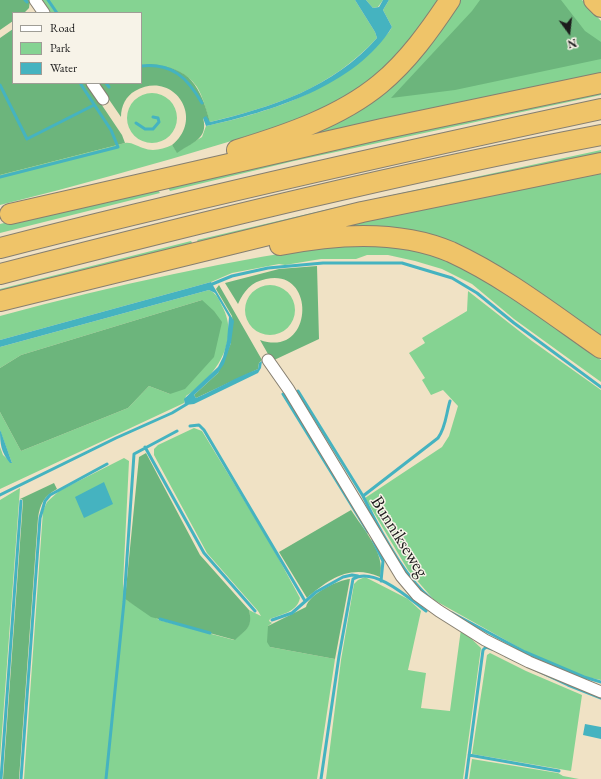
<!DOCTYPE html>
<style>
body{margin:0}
#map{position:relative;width:601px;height:779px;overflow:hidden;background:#f0e2c5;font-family:"EB Garamond",serif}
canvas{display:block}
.legend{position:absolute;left:12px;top:12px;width:130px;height:72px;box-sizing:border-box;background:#f7f3e8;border:1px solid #9f9d96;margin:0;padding:5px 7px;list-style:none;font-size:12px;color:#1c1c1c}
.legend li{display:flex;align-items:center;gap:8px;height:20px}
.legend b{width:20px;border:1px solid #9f9d96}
.north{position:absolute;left:549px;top:12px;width:40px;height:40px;-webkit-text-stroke:3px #f7f3e8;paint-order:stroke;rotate:165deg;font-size:11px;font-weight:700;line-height:16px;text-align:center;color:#1c1c1c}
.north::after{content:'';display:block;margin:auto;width:14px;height:18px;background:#1c1c1c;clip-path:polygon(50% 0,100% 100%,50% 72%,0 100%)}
</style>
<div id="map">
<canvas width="601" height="779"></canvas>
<ul class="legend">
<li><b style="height:5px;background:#fff"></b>Road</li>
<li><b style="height:11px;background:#85d392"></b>Park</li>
<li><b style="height:11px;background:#45b3c0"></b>Water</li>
</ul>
<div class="north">N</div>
</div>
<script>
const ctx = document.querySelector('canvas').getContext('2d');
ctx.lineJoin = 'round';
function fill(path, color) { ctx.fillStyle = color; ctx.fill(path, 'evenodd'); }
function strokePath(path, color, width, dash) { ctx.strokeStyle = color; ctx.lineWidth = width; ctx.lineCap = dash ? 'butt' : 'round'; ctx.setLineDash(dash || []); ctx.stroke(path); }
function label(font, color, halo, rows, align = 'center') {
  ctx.font = font + ' "EB Garamond",serif'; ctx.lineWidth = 3; ctx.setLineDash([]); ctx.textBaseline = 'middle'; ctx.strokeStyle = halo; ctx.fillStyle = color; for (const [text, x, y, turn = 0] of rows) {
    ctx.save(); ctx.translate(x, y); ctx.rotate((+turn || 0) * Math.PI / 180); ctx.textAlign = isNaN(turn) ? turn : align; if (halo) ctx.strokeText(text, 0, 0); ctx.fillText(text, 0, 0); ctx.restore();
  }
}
fill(new Path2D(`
 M 39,0 L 355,0 L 375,32 L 377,38 C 330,89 275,106 210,122 C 206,111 203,96 197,87 C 185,69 161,63 141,65 L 141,13 L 48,13 Z
 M 366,0 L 383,0 L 378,7 L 373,8 Z
 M 389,0 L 441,0 C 415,33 392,67 357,91 C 318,117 272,128 228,142 C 152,165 76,186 0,205 L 0,175 L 125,143 C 132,142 136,146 143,148 C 153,152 163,149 172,145 L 177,152 L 202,137 L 206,126 C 277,111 341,88 389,32 L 392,27 L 383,10 Z
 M 458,0 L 582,0 L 601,21 L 601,74 L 417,111 L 279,143 L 321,127 Z
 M 601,88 L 601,95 L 294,161 L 170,191 L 165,183 Z
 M127 118a25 25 0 1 1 50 0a25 25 0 1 1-50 0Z
 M 601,150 L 601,158 L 201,246 L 197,240 L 346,205 Z
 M 601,172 L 601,343 L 485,263 L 316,232 Z
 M 155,186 L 160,193 L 0,233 L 0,224 Z
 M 191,241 L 195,247 L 0,296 L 0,289 Z
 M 351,243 C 367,244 384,244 400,247 C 476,261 539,315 601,360 L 601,382 L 514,319 L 472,284 L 442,269 L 415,261 L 388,255 L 367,255 L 356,259 L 321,259 L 285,265 L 279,264 L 232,273 L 211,282 L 0,340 L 0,316 C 115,285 232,259 351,243 Z
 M245 310a25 25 0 1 1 50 0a25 25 0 1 1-50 0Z
 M 209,290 C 216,293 219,299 222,306 C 241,340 215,378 186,396 L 184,403 L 0,489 L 0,447 L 3,455 L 12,463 L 0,430 L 0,412 L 21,451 L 128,408 L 149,386 L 170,394 L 202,300 L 21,355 L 0,368 L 0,347 Z
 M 468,291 L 532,341 L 601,390 L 601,680 L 586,677 L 527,652 L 434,600 L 408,570 L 365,498 L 442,447 L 449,436 L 458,406 L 443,390 L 431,395 L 422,380 L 425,378 L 409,353 L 425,343 L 422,338 L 467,311 Z
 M 194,428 L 202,431 L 269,541 L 300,598 C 297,612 282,614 270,619 L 269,621 L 272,623 L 268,626 L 270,647 L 335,659 L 317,779 L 24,779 L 43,511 L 47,502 L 59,491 L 124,458 L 129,461 L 123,584 L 125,599 L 159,620 L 234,640 C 247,629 252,627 249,610 L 261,616 L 258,611 L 207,553 L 154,455 L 154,449 L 158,445 Z
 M 20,488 L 0,759 L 0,500 Z
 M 365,577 L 408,599 L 421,611 L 408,670 L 426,673 L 421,708 L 450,711 L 461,629 L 481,648 L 463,779 L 326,779 L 341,660 L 354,584 L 358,580 Z
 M 490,653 L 526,671 L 582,695 L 571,771 L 472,754 L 487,655 Z
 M 472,759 L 558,773 L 563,776 L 579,779 L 469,779 Z`), '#85d392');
fill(new Path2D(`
 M 0,0 L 30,0 L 29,8 L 24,13 L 13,13 L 13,21 L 0,30 Z
 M 480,0 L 561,0 L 585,31 L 601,42 L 601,59 L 455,90 L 391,98 L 472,11 Z
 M 13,29 L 13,83 L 87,83 L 122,135 L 125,143 L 0,175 L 0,38 Z
 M 151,64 C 191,68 200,86 210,122 L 203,118 C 209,139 191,143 177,153 L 172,145 C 206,118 173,69 135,91 C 126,96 121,106 121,117 L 99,85 L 102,83 L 141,83 L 141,65 Z
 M 317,266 L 319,339 L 272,361 L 260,340 C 314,359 317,267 266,279 C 251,282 244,291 238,304 L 225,283 L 279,269 Z
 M 219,285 L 262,360 L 259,363 L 258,369 L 196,398 L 194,395 L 218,373 L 231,343 L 231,329 L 233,325 L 232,316 L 216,289 Z
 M 202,300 L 214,311 L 222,322 L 214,357 L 185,389 L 170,394 L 149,386 L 128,408 L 21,451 L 0,412 L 0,368 L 21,355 Z
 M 146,453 L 200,555 L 249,610 C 253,627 247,629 235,640 L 151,617 L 125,599 L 139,457 Z
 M 54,483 L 57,489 C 44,496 40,504 38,518 L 19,779 L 3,779 L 23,501 L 22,499 L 20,499 Z
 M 351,510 C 363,529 386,553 380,577 C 350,564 329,579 307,598 L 279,552 Z
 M 350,579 L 335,659 L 270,647 L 267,642 L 268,626 L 306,607 C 309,594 338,580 350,579 Z`), '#6cb57c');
fill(new Path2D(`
 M 355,0 L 366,0 L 373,8 L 379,7 L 383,0 L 389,0 L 383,10 L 392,27 C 356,86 270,112 206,126 L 203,118 L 206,116 L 210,122 C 272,107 333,88 377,38 L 375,32 Z
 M 211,282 L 234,321 L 231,343 L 224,364 L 218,373 L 194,395 L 196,398 C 217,389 236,377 258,369 L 259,363 L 262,361 L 261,368 L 258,373 L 194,404 L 185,405 L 184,399 L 218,367 L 223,357 L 227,341 L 229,317 L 215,293 L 209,290 L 0,347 L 0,340 Z
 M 0,430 L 1,432 L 12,463 L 10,463 C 1,452 0,444 0,430 Z
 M 104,482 L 113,504 L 84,518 L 75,497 Z
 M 585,724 L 601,727 L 601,739 L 583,735 Z`), '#45b3c0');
strokePath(new Path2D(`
 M 25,0 L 27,2
 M 48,0 L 57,13
 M 141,66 C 172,63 187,77 202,103
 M 106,83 L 109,87
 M 0,85 L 27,139 L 94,105
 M 136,123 L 145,129 L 153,129 L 159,122 L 158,118 L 153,117
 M 0,177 L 118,147 L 111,130 L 80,83
 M 210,285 L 232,276 L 268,268 L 323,263 L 402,263 L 452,278 L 477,293 L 514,323 L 601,387
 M 298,391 L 363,496 L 438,438 C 446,427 446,414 450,401
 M 283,394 L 368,532
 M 190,426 L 199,425 L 204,430 L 305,601
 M 145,447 L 204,553 L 255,611
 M 0,495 L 116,438 L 172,413 L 187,404
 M 363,496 C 378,527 403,576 430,598
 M 373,540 L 383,561 L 381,581
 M 452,613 L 525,652 L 584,677 L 601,682
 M 160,619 L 210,633
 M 272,620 L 292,613 L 316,592 L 343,577 L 352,575 L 358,576
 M 506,656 L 568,685 L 601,698
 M 469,755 L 559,771
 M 1,779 L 21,501
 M 21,779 L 40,518 L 45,501 L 50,495 L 107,464
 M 106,779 L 124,602 L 134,454 L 177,431
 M 321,779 L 339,656 L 353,579 C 374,566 410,599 426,611
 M 466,779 L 483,650 L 486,647 L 492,649`), '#45b3c0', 3);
const street = new Path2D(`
 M 35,0 L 44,13
 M 92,83 L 103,99
 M 268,360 L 289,390 L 401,576 L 417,595 L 439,611 L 485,640 L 529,662 L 601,692`);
const highway = new Path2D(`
 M 594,0 L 601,7
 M 237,150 C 286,135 340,117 380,84 C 408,61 430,30 450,0
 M 10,214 L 382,129 L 601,83
 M 280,245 C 335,234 398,229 451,252 C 505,277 552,314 601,348
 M 0,248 C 199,197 400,152 601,109
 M 0,274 C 199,223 399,173 601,135
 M 0,301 L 362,212 L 601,163`);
strokePath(street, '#867f70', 13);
strokePath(highway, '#867f70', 22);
strokePath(street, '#fff', 11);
strokePath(highway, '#efc469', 20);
label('18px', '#1c1c1c', '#f7f3e8', [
 ["Bunnikseweg",399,537,58]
]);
</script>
